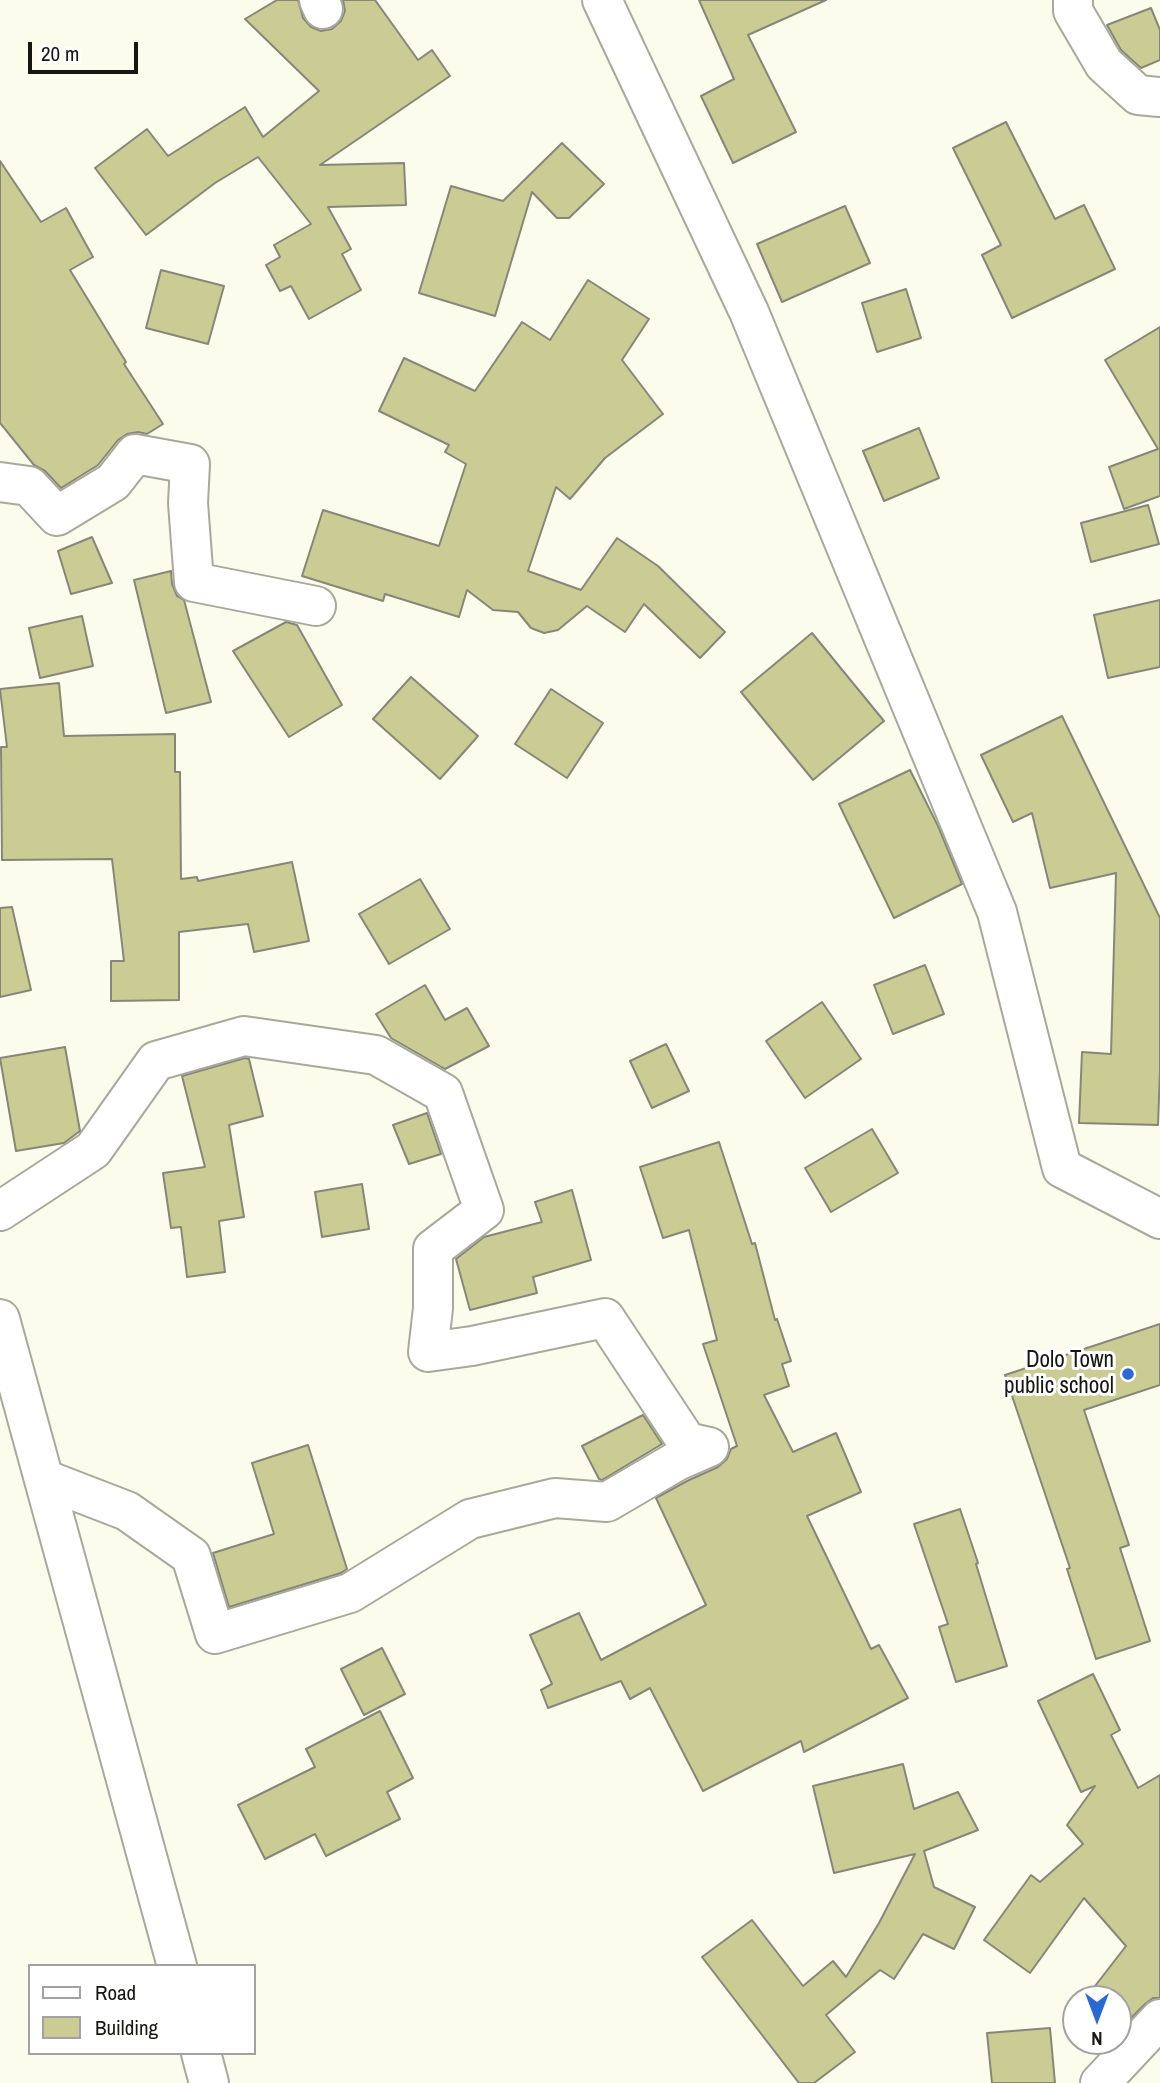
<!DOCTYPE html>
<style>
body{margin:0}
#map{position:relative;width:1160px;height:2083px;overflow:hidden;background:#fbfcec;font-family:"Archivo Narrow",sans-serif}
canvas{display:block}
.legend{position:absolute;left:28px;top:1964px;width:228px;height:91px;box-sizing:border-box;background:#fff;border:2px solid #a2a2a0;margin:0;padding:9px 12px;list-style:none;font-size:21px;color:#161711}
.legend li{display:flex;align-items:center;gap:14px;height:35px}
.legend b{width:35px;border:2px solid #a2a2a0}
.north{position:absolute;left:1062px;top:1985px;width:70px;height:70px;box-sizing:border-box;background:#fff;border:2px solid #a2a2a0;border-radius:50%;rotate:180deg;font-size:19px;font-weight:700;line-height:28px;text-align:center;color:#161711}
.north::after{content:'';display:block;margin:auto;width:24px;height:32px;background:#2869d6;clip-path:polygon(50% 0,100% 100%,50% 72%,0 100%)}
.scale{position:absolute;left:28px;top:42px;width:110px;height:32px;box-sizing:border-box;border:4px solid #161711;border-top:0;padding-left:9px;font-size:21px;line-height:24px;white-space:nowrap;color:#161711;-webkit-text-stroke:5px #fff;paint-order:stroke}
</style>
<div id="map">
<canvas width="1160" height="2083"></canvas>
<ul class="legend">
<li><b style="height:9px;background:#fff"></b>Road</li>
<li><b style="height:19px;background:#cacc94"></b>Building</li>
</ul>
<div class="north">N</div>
<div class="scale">20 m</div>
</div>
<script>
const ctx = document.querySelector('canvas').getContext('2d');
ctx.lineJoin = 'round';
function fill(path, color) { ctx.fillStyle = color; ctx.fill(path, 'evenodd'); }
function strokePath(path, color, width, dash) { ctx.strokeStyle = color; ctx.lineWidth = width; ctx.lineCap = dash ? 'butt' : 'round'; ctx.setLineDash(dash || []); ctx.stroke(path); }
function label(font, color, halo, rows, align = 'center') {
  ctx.font = font + ' "Archivo Narrow",sans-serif'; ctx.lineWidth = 6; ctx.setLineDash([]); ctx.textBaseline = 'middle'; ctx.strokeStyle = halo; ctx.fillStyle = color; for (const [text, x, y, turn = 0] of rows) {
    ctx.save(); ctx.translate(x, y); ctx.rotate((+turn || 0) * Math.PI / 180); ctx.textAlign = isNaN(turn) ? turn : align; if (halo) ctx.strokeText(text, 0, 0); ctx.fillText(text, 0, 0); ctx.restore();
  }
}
const building = new Path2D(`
 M 277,0 L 298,0 L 303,18 L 311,27 L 321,31 L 332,29 L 341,21 L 345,11 L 343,0 L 375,0 L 418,60 L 432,50 L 450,76 L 320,165 L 404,163 L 406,205 L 328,207 L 351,249 L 342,254 L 361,290 L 309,319 L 291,286 L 280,291 L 266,265 L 280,257 L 274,245 L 311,224 L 258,157 L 215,183 L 146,235 L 95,168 L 147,129 L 168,156 L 245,107 L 263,137 L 319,91 L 245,19 Z
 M 699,0 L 826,0 L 748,35 L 796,132 L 733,163 L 701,96 L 734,79 Z
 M 1151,8 L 1160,30 L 1160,60 L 1141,68 L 1121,50 L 1107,25 Z
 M 1006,122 L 1055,219 L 1084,205 L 1115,269 L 1012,318 L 982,255 L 1001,245 L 953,148 Z
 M 562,143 L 604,184 L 569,218 L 557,218 L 532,192 L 495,316 L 419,293 L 451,186 L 503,201 Z
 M 0,161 L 41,222 L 66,208 L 93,257 L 70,270 L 126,362 L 124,364 L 163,424 L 147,434 L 138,432 L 127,434 L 118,440 L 98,465 L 61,488 L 45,471 L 34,465 L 0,423 Z
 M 845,206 L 870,263 L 782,302 L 757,244 Z
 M 161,270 L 224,286 L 208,344 L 146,328 Z
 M 588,280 L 649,319 L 622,360 L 663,414 L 605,458 L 570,499 L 556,487 L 528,571 L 581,590 L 617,538 L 658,566 L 725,632 L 700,658 L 644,604 L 625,632 L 587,606 L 558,630 L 544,633 L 531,628 L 518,612 L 493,610 L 467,590 L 459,617 L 385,594 L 383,601 L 302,576 L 323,510 L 439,546 L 466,464 L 445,452 L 449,445 L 379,411 L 404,358 L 475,391 L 522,322 L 550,340 Z
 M 906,289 L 921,338 L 877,352 L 862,303 Z
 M 1160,327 L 1160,496 L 1124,509 L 1109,467 L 1158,449 L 1105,360 Z
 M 919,428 L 939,478 L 884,501 L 863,451 Z
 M 1148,505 L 1159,544 L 1091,562 L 1081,523 Z
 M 92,537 L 112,583 L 71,594 L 58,551 Z
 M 171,571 L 172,584 L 177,596 L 184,600 L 211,702 L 166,713 L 134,580 Z
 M 1160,600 L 1160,667 L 1108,678 L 1094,615 Z
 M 82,616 L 93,666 L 40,678 L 29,628 Z
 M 286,622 L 297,625 L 342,705 L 289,737 L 233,651 Z
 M 812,633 L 884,721 L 813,780 L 741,692 Z
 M 411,677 L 478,736 L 440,779 L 373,719 Z
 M 59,683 L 64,736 L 175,734 L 175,772 L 180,772 L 181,879 L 197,877 L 198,881 L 292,862 L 309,941 L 254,952 L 248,924 L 179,932 L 179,1000 L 111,1001 L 111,961 L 124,961 L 112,859 L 2,860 L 1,747 L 7,747 L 0,689 Z
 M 551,689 L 603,723 L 567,778 L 515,744 Z
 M 1062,716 L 1160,918 L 1160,1070 L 1158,1125 L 1079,1123 L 1082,1052 L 1111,1054 L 1116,873 L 1050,888 L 1032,813 L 1013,822 L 981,755 Z
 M 910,770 L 938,826 L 962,884 L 894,918 L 839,804 Z
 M 420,879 L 450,929 L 389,964 L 359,914 Z
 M 12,907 L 31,990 L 0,997 L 0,908 Z
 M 925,965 L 944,1014 L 893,1034 L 874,985 Z
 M 425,985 L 445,1020 L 467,1008 L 489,1046 L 445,1069 L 391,1038 L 376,1014 Z
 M 822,1002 L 861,1059 L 805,1098 L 766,1041 Z
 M 666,1044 L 689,1091 L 652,1108 L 630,1061 Z
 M 65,1047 L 80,1131 L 64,1143 L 16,1151 L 0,1058 Z
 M 245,1058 L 249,1059 L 263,1116 L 229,1125 L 244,1217 L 219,1221 L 225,1272 L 187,1277 L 181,1227 L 171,1228 L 163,1173 L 205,1167 L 182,1076 Z
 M 427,1113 L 441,1154 L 409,1164 L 393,1125 Z
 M 872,1129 L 898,1173 L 831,1212 L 805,1168 Z
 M 719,1142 L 752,1244 L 755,1243 L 775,1320 L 777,1319 L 791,1361 L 782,1364 L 789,1386 L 764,1395 L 793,1452 L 836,1433 L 861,1492 L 807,1516 L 871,1649 L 879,1645 L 908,1698 L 804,1752 L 801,1741 L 703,1791 L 650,1688 L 630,1699 L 621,1681 L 548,1708 L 541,1690 L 552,1684 L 530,1635 L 579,1613 L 601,1660 L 706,1605 L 656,1498 L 687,1481 L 718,1467 L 727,1459 L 731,1449 L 737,1446 L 703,1344 L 717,1340 L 689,1230 L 663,1238 L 640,1167 Z
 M 362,1184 L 369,1229 L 322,1237 L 315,1192 Z
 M 572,1190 L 591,1260 L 533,1277 L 537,1293 L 470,1310 L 456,1259 L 484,1237 L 542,1222 L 535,1202 Z
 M 1160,1324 L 1160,1385 L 1084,1410 L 1129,1545 L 1120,1548 L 1150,1641 L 1096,1659 L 1067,1569 L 1070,1568 L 1005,1375 Z
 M 643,1415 L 662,1444 L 602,1480 L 599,1479 L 582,1446 Z
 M 308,1445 L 347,1569 L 341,1573 L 229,1607 L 213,1553 L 274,1534 L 252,1463 Z
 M 960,1509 L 978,1563 L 976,1564 L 1007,1666 L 956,1682 L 939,1627 L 948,1624 L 914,1524 Z
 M 382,1648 L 405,1694 L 364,1715 L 341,1669 Z
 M 1093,1674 L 1120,1730 L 1111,1735 L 1138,1788 L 1160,1775 L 1160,1998 L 1153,1998 L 1145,2004 L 1127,2022 L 1118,2014 L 1118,1999 L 1085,1999 L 1126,1946 L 1084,1898 L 1030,1973 L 984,1940 L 1031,1875 L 1040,1882 L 1083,1844 L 1067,1825 L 1095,1786 L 1081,1792 L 1038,1701 Z
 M 380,1711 L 413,1778 L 387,1792 L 400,1819 L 326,1856 L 315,1834 L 265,1859 L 238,1805 L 315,1767 L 306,1749 Z
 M 903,1764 L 914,1809 L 958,1792 L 978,1830 L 924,1851 L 934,1887 L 975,1907 L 954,1949 L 923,1934 L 894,1979 L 880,1970 L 826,2015 L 855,2052 L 814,2083 L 799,2083 L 702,1957 L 752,1920 L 803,1986 L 833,1961 L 846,1977 L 879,1923 L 915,1854 L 834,1873 L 813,1786 Z
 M 1050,2028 L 1055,2083 L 992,2083 L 987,2033 Z`);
fill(building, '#cacc94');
strokePath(building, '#878779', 2);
const street = new Path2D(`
 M 319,0 L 323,9
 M 602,0 L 749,312 L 997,912 L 1062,1168 L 1160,1219
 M 1073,0 L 1073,11 L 1104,64 L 1138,95 L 1160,97
 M 0,482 L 29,486 L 57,516 L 113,482 L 135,454 L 190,464 L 188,503 L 194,582 L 316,606
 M 0,1211 L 93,1150 L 156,1061 L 244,1036 L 376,1055 L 443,1093 L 484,1210 L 433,1249 L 433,1308 L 428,1352 L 472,1346 L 605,1318 L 687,1442 L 709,1447
 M 0,1319 L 177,1966
 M 44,1479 L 127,1511 L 191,1556 L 215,1634 L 350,1593 L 470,1519 L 555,1498 L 607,1502 L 677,1461 L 709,1447
 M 201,2053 L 209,2083
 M 1100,2083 L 1160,2019`);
strokePath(street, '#a8a99a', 42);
strokePath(street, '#fff', 38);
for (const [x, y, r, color] of [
 [1128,1374,7,"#2869d6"]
]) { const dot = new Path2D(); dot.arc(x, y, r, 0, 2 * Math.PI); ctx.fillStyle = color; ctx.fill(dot); strokePath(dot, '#fff', 2.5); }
label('23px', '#161711', '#fff', [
 ["Dolo Town",1114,1361],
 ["public school",1114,1387]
], 'right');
</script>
